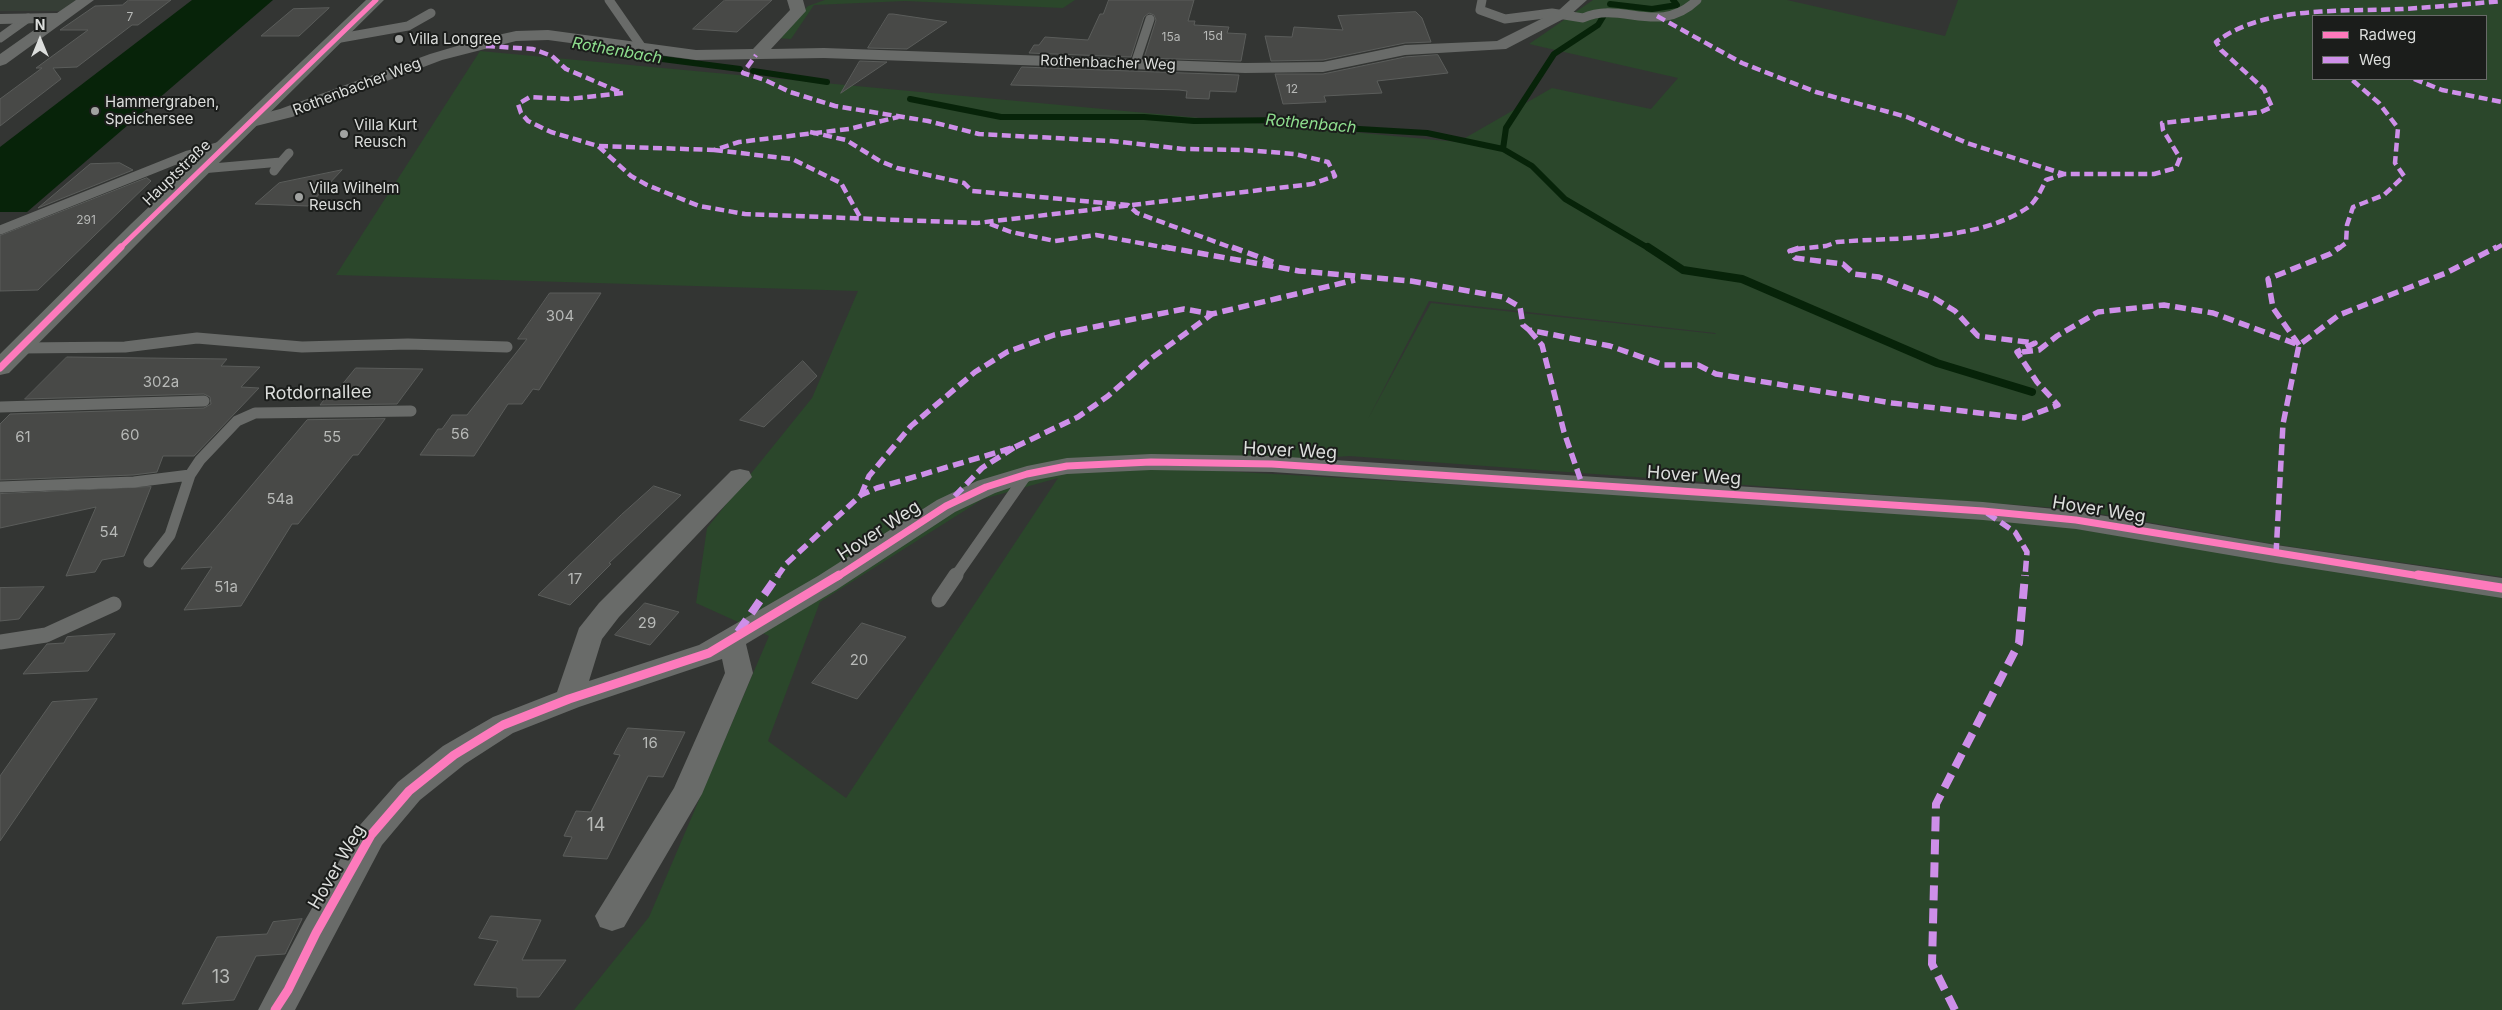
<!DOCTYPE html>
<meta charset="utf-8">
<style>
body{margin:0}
#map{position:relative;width:2502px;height:1010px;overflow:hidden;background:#333533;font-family:Inter,sans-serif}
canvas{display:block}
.legend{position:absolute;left:2312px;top:15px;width:175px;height:65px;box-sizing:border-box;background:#1b1d1b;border:1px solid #686a68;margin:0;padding:6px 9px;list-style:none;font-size:15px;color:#dcdedc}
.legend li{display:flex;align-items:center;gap:10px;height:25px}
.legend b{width:25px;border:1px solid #686a68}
.north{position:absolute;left:15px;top:15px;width:50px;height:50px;-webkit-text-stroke:4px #1b1d1b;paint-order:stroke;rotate:0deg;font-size:14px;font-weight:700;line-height:20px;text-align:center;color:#dcdedc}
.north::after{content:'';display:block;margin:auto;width:18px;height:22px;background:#dcdedc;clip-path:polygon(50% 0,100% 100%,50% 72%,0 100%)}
</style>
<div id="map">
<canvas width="2502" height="1010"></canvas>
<ul class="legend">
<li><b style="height:6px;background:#fd7abc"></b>Radweg</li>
<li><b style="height:6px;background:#ce8fe9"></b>Weg</li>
</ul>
<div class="north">N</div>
</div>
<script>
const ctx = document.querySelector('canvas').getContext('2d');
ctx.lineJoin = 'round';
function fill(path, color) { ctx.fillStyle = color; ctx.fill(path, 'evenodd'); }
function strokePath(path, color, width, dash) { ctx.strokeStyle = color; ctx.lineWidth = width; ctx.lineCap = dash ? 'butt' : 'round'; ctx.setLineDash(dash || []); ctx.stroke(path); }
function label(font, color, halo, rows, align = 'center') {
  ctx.font = font + ' Inter,sans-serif'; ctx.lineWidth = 4; ctx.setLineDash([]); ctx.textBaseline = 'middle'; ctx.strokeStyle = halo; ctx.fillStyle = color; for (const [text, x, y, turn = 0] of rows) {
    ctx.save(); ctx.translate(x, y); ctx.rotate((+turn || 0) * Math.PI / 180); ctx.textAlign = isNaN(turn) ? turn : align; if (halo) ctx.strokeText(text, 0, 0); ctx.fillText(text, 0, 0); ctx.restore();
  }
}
fill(new Path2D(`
 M 0,0 L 80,0 L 66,11 L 0,11 Z`), '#363e36');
fill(new Path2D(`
 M 825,0 L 1075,0 L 1063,8 L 905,1 L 814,5 L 791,39 L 776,38 L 808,6 Z
 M 1593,0 L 1787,0 L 1945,36 L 1958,0 L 2502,0 L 2502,577 L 2272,544 L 2072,509 L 1349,456 L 1163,470 L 1204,470 L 1987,515 L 2502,595 L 2502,1010 L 574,1010 L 649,917 L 769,636 L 696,603 L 707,528 L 812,398 L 858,291 L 336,275 L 480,51 L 1458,142 L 1552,88 L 1651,109 L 1678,78 L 1529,44 ZM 2313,16 L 2486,16 L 2486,79 L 2313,79 ZM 1429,301 L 1715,333 L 1716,334 L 1431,303 L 1368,419 ZM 1058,478 L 846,798 L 768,741 L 820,602 L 983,499 Z`), '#2b472b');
fill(new Path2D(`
 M 192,0 L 273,0 L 27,212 L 0,212 L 0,147 Z`), '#072309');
strokePath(new Path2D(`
 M 1610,4 L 1652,9 L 1677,5 L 1673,0
 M 583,44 L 631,55 L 740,69
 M 753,71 L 827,82
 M 910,99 L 1001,117 L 1144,117 L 1194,121 L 1292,120 L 1342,128 L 1427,133 L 1503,149 L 1506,128 L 1554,54 L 1598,25 L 1606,12
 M 1503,149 L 1532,166 L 1565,199 L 1650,249`), '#072309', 6);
strokePath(new Path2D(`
 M 1648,247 L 1683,270 L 1742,279 L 1937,363 L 2032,392`), '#072309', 8);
const building = new Path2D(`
 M 129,0 L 171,0 L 138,25 L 132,25 L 77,67 L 53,68 L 61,79 L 0,126 L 0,99 L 42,68 L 36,68 L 88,30 L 60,30 L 95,6 L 122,5 Z
 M 725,0 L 772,0 L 737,32 L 693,29 Z
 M 1109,0 L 1194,0 L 1188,21 L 1195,21 L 1194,25 L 1229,27 L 1227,33 L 1246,34 L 1241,61 L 1144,58 L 1156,20 L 1154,15 L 1149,13 L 1144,17 L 1131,57 L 1029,53 L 1034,45 L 1039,45 L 1045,37 L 1088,40 L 1100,14 L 1103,14 Z
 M 329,8 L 299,36 L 261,36 L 293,9 Z
 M 1416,12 L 1422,18 L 1431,42 L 1405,43 L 1323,60 L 1271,61 L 1265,36 L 1292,37 L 1294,27 L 1343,30 L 1338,16 Z
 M 889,14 L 893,14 L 947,22 L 907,49 L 868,48 Z
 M 1438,55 L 1448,73 L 1377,81 L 1382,93 L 1324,96 L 1326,102 L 1283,104 L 1275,74 L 1323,74 L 1405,57 Z
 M 860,61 L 887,62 L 841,93 Z
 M 1022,67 L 1239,75 L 1236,92 L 1210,91 L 1209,99 L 1186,98 L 1187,91 L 1179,90 L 1011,85 Z
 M 120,163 L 133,170 L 38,208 L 90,164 Z
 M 342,170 L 308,206 L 255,204 L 279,183 Z
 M 147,178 L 151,181 L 38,290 L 0,291 L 0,236 Z
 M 550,293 L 601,293 L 539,390 L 533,389 L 522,404 L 508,404 L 474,456 L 420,455 L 438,429 L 442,429 L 452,415 L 467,415 L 527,339 L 518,339 Z
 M 67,357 L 227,359 L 221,366 L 260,367 L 241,387 L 259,388 L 194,456 L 163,456 L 157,472 L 133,475 L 0,480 L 0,424 L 10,414 L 204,408 L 211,404 L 210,397 L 204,394 L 25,399 Z
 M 803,361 L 817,376 L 764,427 L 740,420 Z
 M 356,368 L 423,369 L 397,404 L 320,405 L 333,388 L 339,388 Z
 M 385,419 L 358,455 L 353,455 L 298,524 L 292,524 L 241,606 L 184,610 L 212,567 L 181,569 L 307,420 Z
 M 654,486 L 681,495 L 609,563 L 611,564 L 570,605 L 538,595 L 621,515 Z
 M 151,487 L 124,556 L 102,560 L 95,572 L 66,576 L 96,507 L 0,528 L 0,494 Z
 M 44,587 L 19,619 L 0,621 L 0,588 Z
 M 645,603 L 679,612 L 650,645 L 615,635 Z
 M 862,623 L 906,637 L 857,699 L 812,683 Z
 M 115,634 L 88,671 L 23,674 L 47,644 L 64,643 L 67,637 Z
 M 97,699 L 52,765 L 0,841 L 0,776 L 52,702 Z
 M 628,728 L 685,732 L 663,777 L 648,776 L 607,859 L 563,856 L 572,837 L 564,836 L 576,811 L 591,812 L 620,755 L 614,754 Z
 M 491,916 L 541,920 L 522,960 L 566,960 L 539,997 L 517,997 L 517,988 L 474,985 L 498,941 L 479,938 Z
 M 302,919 L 285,954 L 256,956 L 234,1000 L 182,1004 L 217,937 L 267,934 L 273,922 Z`);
fill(building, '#484947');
strokePath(building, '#5b5d5b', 1);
strokePath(new Path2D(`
 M 609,0 L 643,49
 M 1482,0 L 1480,10 L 1505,19 L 1552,13 L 1583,18 C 1622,0 1658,37 1697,0
 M 0,38 L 28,18
 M 335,39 L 408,26 L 431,13
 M 1135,64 L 1150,19
 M 281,162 L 289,153
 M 201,169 L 281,162 L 274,171
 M 0,230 L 188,155 L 224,145`), '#696b69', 9);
strokePath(new Path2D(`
 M 21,348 L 125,347 L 197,338 L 302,347 L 408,344 L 507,347
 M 0,407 L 204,401
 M 0,487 L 134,482 L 190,475 L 200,460 L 237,421 L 255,413 L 411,411
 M 149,562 L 170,535 L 190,475
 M 955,577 L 1027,474`), '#696b69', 11);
strokePath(new Path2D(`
 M 939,600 L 956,575
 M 0,642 L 46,635 L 114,604`), '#696b69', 15);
fill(new Path2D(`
 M 76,0 L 94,0 L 6,64 L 0,66 L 0,54 L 44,23 L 0,24 L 0,14 L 57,13 Z
 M 787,0 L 803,0 L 806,11 L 771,49 L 824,48 L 1245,63 L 1323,62 L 1405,45 L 1497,41 L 1559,10 L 1570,0 L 1587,0 L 1569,16 L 1506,49 L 1405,55 L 1323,72 L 1245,73 L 824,58 L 696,60 L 548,40 L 516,41 L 442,60 L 292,117 L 248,128 L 242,127 L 239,123 L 242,119 L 280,109 L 430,54 L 484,38 L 516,31 L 548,30 L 696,50 L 753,49 L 790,10 Z
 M 1151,454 L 1272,456 L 1983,502 L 2076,511 L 2276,545 L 2502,578 L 2502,598 L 2276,563 L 2076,529 L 1983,520 L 1272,472 L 1151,470 L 1067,474 L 1030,481 L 995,493 L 955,512 L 836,590 L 746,644 L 753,673 L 702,794 L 624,927 L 612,931 L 600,927 L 595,916 L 674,788 L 725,673 L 722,659 L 579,707 L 513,733 L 465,764 L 420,800 L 382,845 L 295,1010 L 258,1010 L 304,922 L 360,825 L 398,782 L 443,746 L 493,717 L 557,692 L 579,628 L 599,603 L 731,471 L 740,469 L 749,471 L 752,477 L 619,617 L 602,639 L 589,681 L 699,645 L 818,576 L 937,500 L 977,481 L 1027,466 L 1067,458 Z`), '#696b69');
fill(new Path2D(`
 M 366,0 L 384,0 L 148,233 L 9,373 L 0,375 L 0,354 L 132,223 Z`), '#696c69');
strokePath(new Path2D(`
 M 1657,16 L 1742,63 L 1816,92 L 1907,117 L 1967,143 L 2064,174
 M 486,46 L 533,49 L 552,56 L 566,69 L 620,92
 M 2414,79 L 2442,90 L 2502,102
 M 623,93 L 568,99 L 530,97 L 518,104 L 521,113 L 528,121 L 551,132 L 598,146 L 631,176 L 647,185 L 699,206 L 745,214 L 977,223 L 1312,184 L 1335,176 L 1328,162 L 1295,154 L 1245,150 L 1183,149 L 1111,141 L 979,134 L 928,121 L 835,106 L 790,92 L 765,80 L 743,73 L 756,55
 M 810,132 L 846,140 L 880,161 L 897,168 L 964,183 L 972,191 L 1128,205 L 1137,213 L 1235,249
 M 599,146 L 714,150 L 739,142 L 849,129 L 898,117
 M 714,150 L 792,159 L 841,183 L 860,217
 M 990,224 L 1011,232 L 1055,241 L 1096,235 L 1173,249
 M 1796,249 L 1826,246 L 1837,242 C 1896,237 1976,242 2027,208 C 2036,202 2041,190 2046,180 L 2064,174 L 2154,174 L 2176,168 L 2180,158 L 2163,130 L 2162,123 L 2261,112 L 2272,107 L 2264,89 L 2221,50 L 2216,42 C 2264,5 2344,12 2402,9 C 2436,7 2469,4 2502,1
 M 2338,249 L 2346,243 L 2347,225 L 2353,207 L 2384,195 L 2404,176 L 2395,163 L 2398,128 L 2379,103 L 2351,79
 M 2495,249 L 2502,245`), '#ce8fe9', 4.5, [9, 4.5]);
strokePath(new Path2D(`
 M 1165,247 L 1299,271 L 1411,281 L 1503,297 L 1520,307 L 1523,325 L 1529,330 L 1610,346 L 1664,365 L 1698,365 L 1716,374 L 1892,403 L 2024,418 L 2058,405 L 2037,382 L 2017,352 L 2035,343 L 1978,336 L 1955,311 L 1934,298 L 1879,277 L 1854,274 L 1843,264 L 1795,258 L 1790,251 L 1802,247
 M 1232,247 L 1278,264
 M 1529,330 L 1542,345 L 1564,432 L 1582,484
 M 2299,345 L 2273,308 L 2268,279 L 2330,254 L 2340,247
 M 2022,352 L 2039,350 L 2057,336 L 2098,312 L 2164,305 L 2213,313 L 2299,345
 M 1015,447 L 1078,417 L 1108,396 L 1149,360 L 1212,314
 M 861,495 L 869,476 L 911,426 L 975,372 L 1007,352 L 1054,335 L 1184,309 L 1212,314 L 1355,280
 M 1987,513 L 2015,532 L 2027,552 L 2025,577
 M 2276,554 L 2283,424 L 2299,345 L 2339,315 L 2446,273 L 2497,247
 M 777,577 L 786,564 L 861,495 L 877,488 L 1015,447 L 982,468 L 951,500`), '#ce8fe9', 5.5, [11, 5.5]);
strokePath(new Path2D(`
 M 738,632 L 778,575
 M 1955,1010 L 1932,964 L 1936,804 L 2019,643 L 2025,575`), '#ce8fe9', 8, [15, 8]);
strokePath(new Path2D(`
 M 119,249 L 376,0`), '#fd7abc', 5);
strokePath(new Path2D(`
 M 0,368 L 121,247
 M 837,577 L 946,506 L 986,487 L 1027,474 L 1067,466 L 1151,462 L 1272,464 L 1983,511 L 2076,520 L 2426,577`), '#fd7abc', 7);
strokePath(new Path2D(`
 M 2418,575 L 2502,588
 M 275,1010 L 288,990 L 316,933 L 371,835 L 409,791 L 454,755 L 503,725 L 569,699 L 709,653 L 839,575`), '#fd7abc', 9);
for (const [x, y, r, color] of [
 [399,39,5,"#a1a3a1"],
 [95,111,5,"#a1a3a1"],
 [344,134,5,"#a1a3a1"],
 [299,197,5,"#a1a3a1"]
]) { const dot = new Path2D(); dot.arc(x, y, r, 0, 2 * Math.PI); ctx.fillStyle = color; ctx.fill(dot); strokePath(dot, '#1b1d1b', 2); }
label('12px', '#b7b9b7', null, [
 ["7",130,17],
 ["15d",1213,36],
 ["15a",1171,37],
 ["12",1292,89],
 ["291",86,220]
]);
label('15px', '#dcdedc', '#1b1d1b', [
 ["Villa Longree",409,39],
 ["Hammergraben,",105,102],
 ["Speichersee",105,119],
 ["Villa Kurt",354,125],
 ["Reusch",354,142],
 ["Villa Wilhelm",309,188],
 ["Reusch",309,205]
], 'left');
label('15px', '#dcdedc', '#1b1d1b', [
 ["Rothenbacher Weg",1108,63,2],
 ["Rothenbacher Weg",357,87,-21],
 ["Hauptstraße",177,173,-44]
]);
label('15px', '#b7b9b7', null, [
 ["304",560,316],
 ["302a",161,382],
 ["56",460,434],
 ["60",130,435],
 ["61",23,437],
 ["55",332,437],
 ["54a",280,499],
 ["54",109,532],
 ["17",575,579],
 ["51a",226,587],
 ["29",647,623],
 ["20",859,660],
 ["16",650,743]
]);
label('italic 16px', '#8ede8e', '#1b1d1b', [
 ["Rothenbach",617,51,10],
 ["Rothenbach",1311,124,5]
]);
label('18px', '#dcdedc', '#1b1d1b', [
 ["Rotdornallee",318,393,-1],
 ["Hover Weg",1290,451,3],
 ["Hover Weg",1694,476,4],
 ["Hover Weg",2099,510,9],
 ["Hover Weg",879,531,-33],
 ["Hover Weg",337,867,-60]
]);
label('18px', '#b7b9b7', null, [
 ["14",596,826],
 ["13",221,978]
]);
</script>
